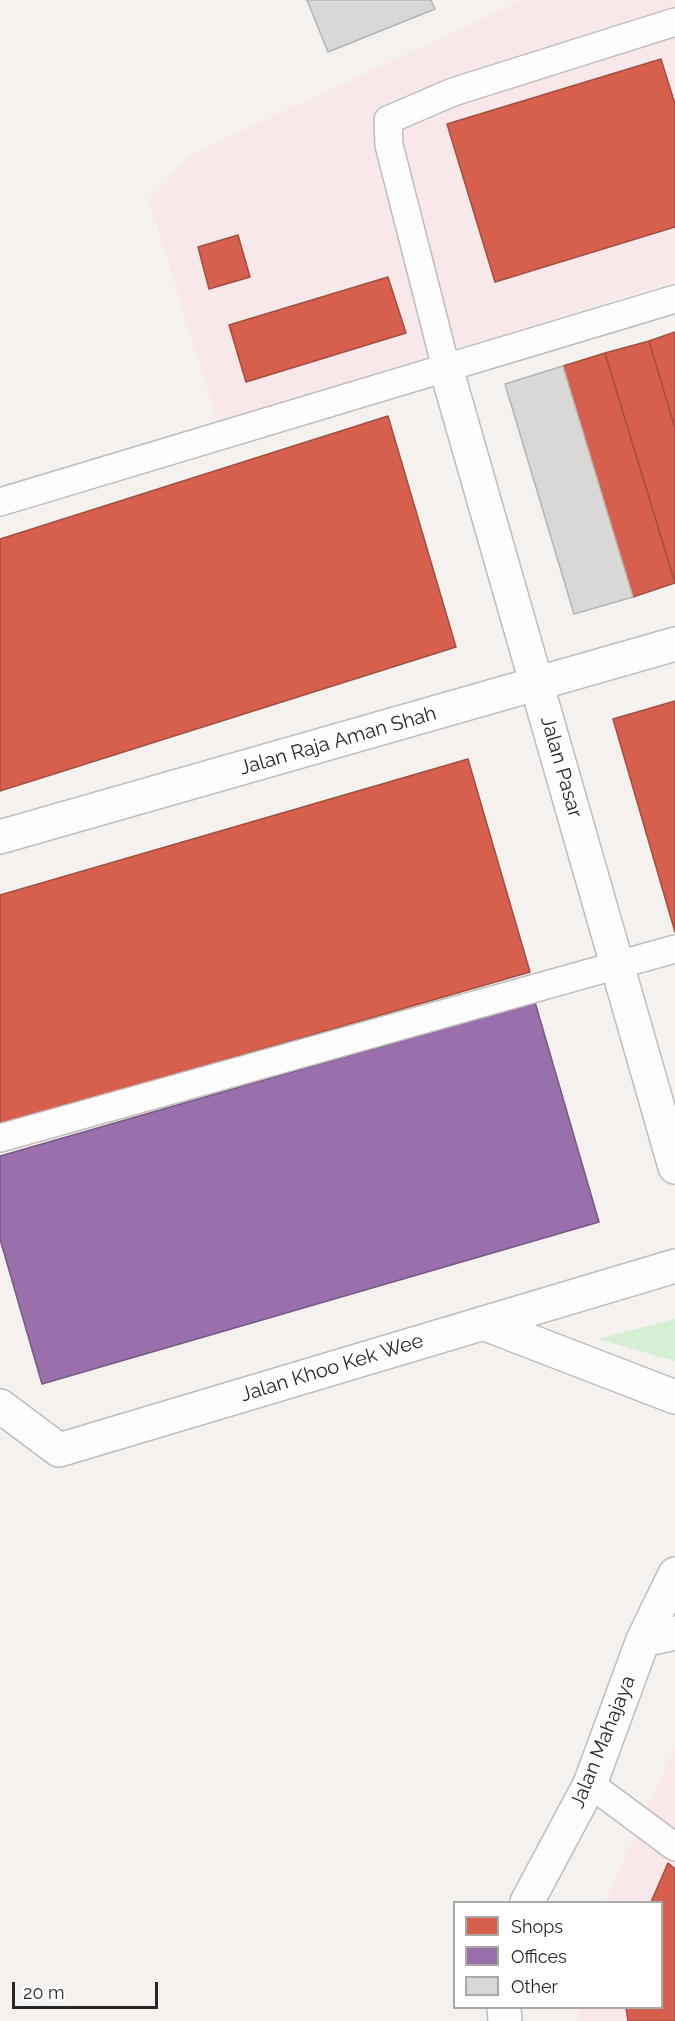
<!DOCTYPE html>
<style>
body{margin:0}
#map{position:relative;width:675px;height:2021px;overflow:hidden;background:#f4f1ef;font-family:Raleway,sans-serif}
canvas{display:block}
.legend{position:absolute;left:453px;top:1901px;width:210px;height:108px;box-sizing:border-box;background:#fff;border:2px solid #a9a9a8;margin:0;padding:8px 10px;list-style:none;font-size:18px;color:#282726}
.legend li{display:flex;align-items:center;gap:12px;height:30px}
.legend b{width:30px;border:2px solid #a9a9a8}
.scale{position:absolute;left:12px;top:1982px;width:146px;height:27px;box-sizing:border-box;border:3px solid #282726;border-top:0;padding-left:8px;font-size:18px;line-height:21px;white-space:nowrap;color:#282726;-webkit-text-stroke:4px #fff;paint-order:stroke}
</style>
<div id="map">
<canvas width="675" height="2021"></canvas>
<ul class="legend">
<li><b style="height:16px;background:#d6604d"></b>Shops</li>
<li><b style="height:16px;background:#9970ab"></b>Offices</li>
<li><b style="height:16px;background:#d9d8d7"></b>Other</li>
</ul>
<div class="scale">20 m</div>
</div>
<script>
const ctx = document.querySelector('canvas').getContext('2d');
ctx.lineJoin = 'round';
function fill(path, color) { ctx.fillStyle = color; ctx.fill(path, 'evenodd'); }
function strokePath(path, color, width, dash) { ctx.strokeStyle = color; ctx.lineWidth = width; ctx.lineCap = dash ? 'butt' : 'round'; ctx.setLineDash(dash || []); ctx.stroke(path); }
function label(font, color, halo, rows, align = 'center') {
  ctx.font = font + ' Raleway,sans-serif'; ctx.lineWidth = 6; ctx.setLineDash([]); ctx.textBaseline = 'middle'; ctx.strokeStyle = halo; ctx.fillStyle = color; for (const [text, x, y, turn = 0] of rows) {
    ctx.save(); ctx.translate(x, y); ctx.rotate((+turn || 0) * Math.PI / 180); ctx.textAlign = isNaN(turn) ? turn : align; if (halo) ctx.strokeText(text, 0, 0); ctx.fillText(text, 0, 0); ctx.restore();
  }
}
fill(new Path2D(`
 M 523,0 L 675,0 L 675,281 L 218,423 L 149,199 L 190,155 Z
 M 675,1747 L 675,2021 L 580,2021 L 577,2008 L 662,2008 L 662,1902 L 605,1902 Z`), '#f8e8ea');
fill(new Path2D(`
 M 675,1319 L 675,1361 L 598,1339 Z`), '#d5eed4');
const shops = new Path2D(`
 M 661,59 L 675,104 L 675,227 L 495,282 L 447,124 Z
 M 238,235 L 250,277 L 209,289 L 198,247 Z
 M 388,277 L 406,333 L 246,382 L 229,325 Z
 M 675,332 L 675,428 L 649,341 Z
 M 649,341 L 675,428 L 675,583 L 605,353 Z
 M 605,353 L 675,583 L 633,597 L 563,366 Z
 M 388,416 L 456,647 L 0,791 L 0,539 Z
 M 675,701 L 675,932 L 613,719 Z
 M 468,759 L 530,972 L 0,1125 L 0,895 Z
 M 668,1863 L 675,1869 L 675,2021 L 628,2021 L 626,2008 L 662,2008 L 662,1902 L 651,1902 Z`);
fill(shops, '#d6604d');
strokePath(shops, '#a24f41', 1.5);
const offices = new Path2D(`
 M 535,1002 L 599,1222 L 42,1384 L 0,1239 L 0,1156 Z`);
fill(offices, '#9970ab');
strokePath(offices, '#775a83', 1.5);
const building = new Path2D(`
 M 307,0 L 431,0 L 435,9 L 328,52 Z
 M 563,366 L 633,597 L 574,614 L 505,384 Z`);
fill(building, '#d9d8d7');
strokePath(building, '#b5b4b4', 1.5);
const service = new Path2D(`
 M 446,368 L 389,145 L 388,120 L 453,92 L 675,22
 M 0,502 L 675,299
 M 0,1138 L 675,949
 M 590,1784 L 675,1847`);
const minor = new Path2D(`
 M 446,368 L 675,1167
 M 643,1640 L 675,1633`);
const tertiary = new Path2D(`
 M 0,837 L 675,644
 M 483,1323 L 675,1397
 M 0,1406 L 59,1450 L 675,1266
 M 527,1902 L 590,1784 L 643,1640 L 675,1574
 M 504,2008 L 505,2021`);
strokePath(service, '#bfbdbc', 30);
strokePath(minor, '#bfbdbc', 36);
strokePath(tertiary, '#bfbdbc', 36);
strokePath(service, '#fdfdfd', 27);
strokePath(minor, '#fdfdfd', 33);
strokePath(tertiary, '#fdfdfd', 33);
label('20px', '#282726', '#fff', [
 ["Jalan Raja Aman Shah",338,741,-16],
 ["Jalan Pasar",561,767,74],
 ["Jalan Khoo Kek Wee",332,1368,-17],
 ["Jalan Mahajaya",603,1742,-68]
]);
</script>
